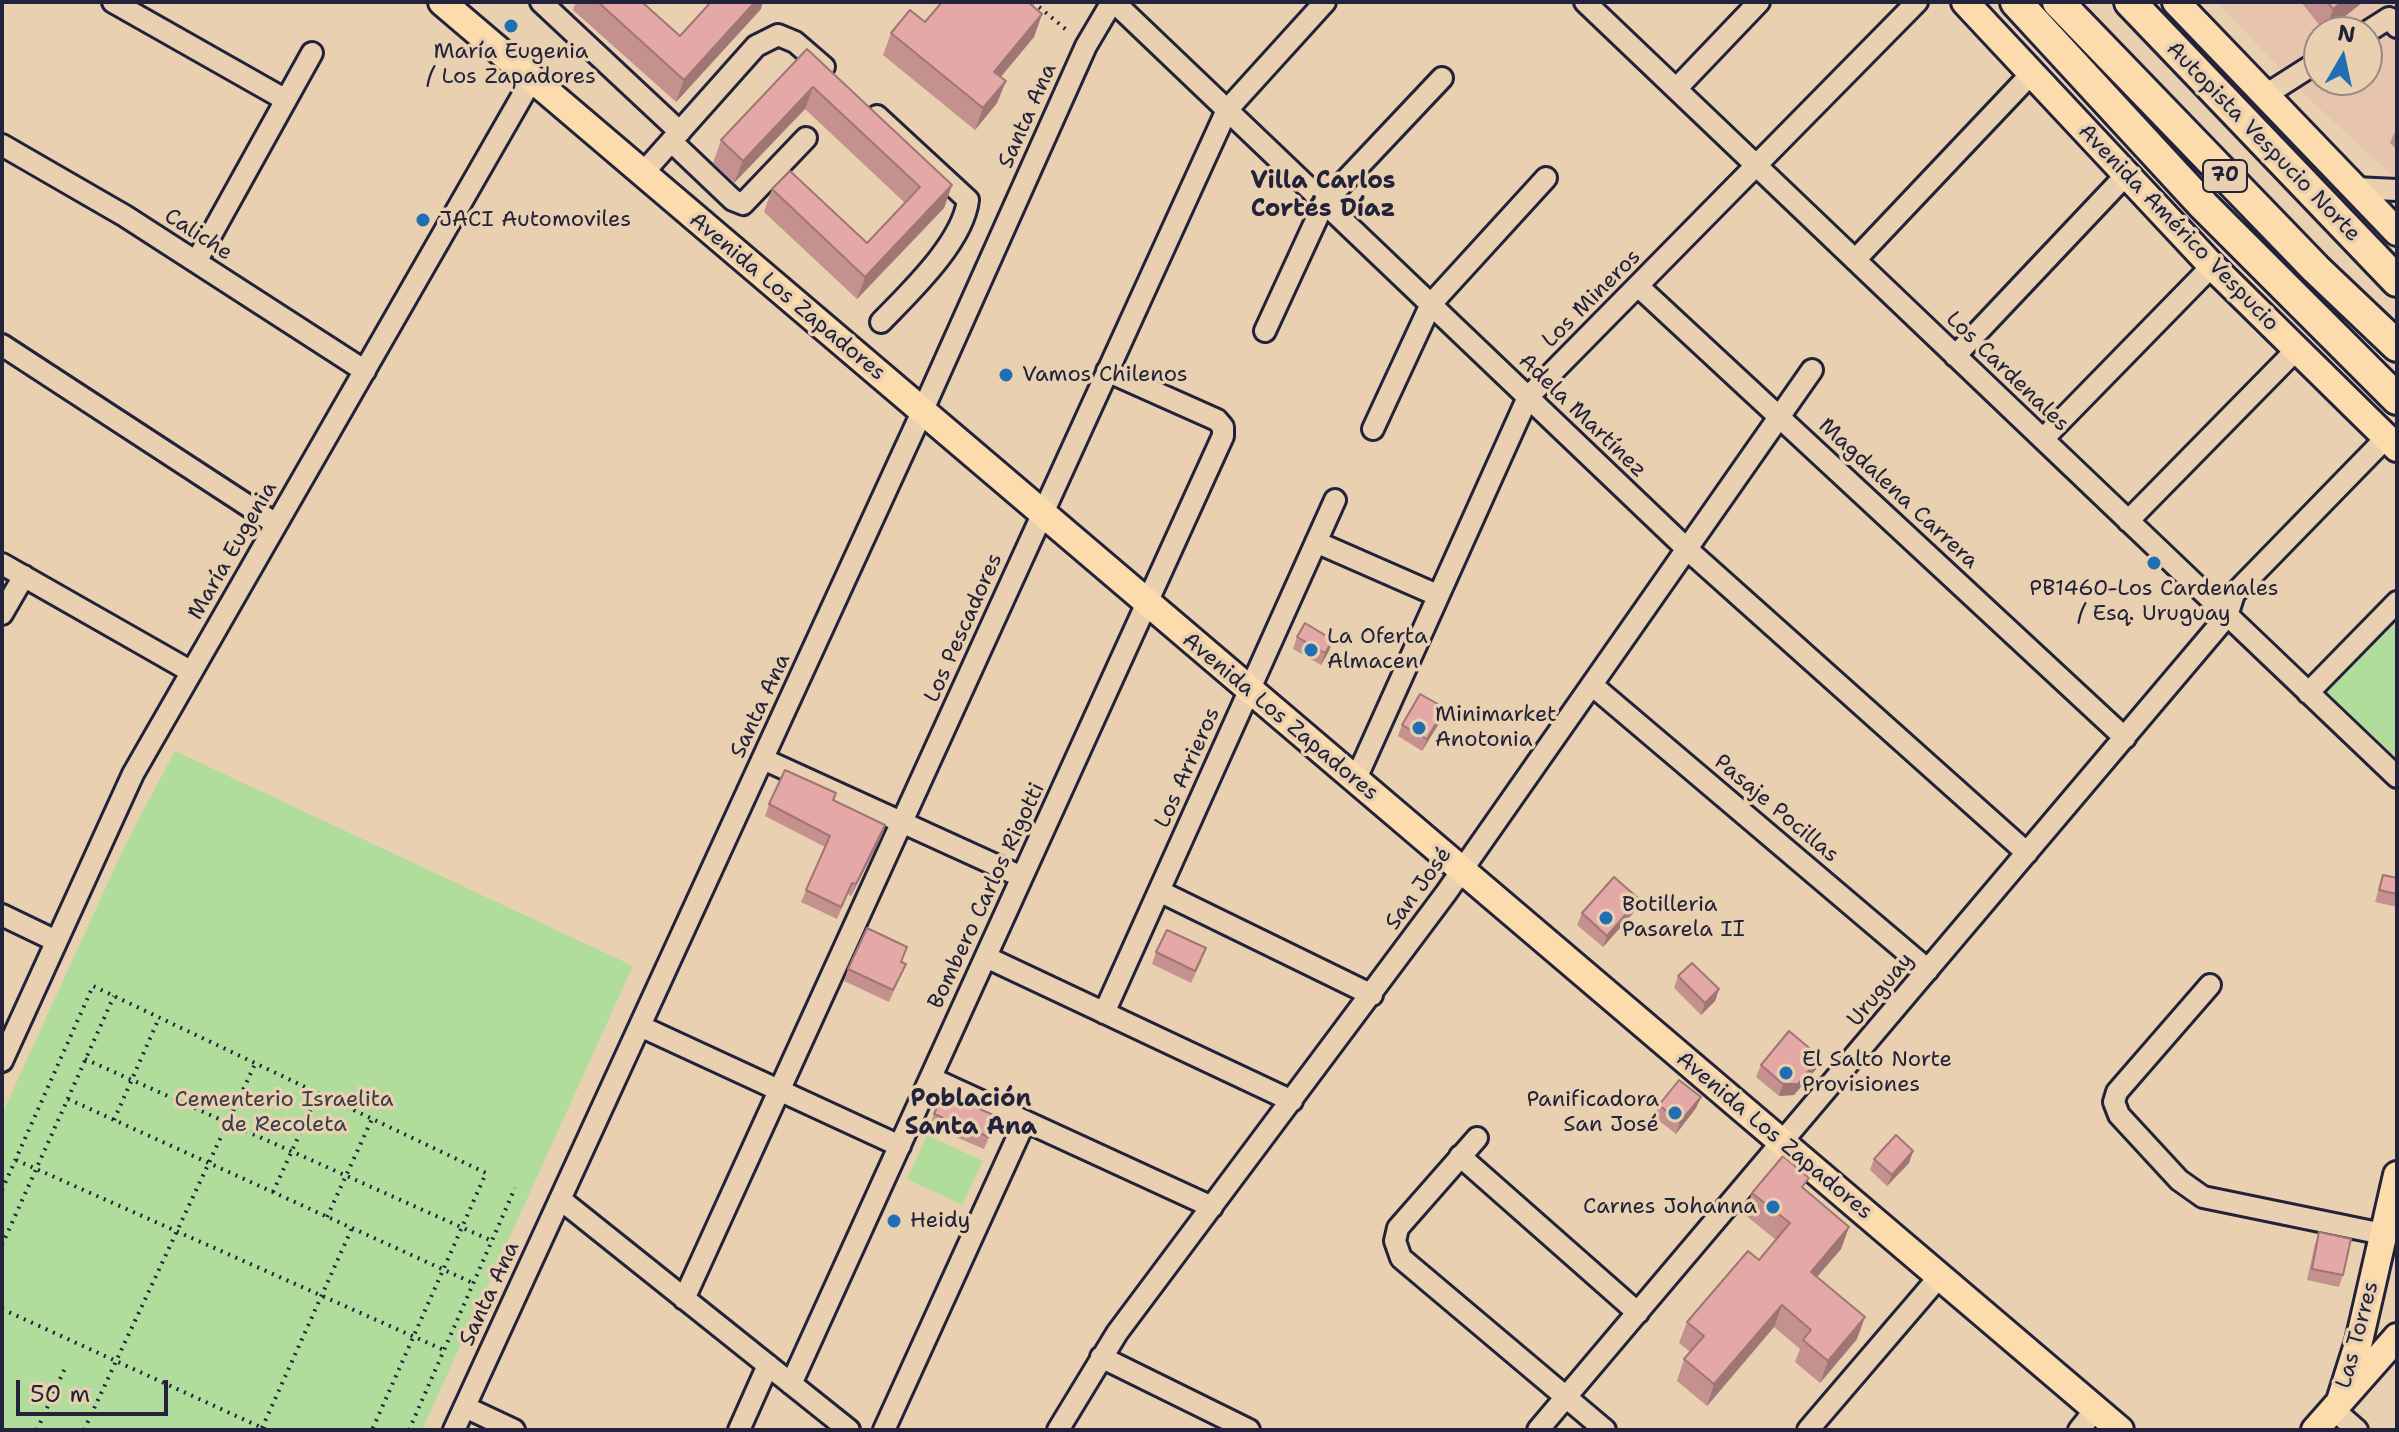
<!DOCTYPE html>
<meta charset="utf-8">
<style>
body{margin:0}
#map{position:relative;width:2399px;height:1432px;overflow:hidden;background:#e8d0b0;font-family:"Shantell Sans",sans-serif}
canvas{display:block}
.frame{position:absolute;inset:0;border:4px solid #22223b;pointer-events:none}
.north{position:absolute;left:2303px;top:16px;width:80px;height:80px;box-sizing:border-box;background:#e8d0b0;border:2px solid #998a81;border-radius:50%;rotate:9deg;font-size:22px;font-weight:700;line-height:32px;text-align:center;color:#22223b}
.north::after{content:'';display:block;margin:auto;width:28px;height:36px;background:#1f6fb2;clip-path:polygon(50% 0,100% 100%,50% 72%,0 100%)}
.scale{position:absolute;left:16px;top:1380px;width:152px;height:36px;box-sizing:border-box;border:4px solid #22223b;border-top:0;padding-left:10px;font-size:24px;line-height:28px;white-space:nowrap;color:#22223b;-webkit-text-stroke:6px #e8d0b0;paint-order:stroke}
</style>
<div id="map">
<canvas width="2399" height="1432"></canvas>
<div class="frame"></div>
<div class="north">N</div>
<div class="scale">50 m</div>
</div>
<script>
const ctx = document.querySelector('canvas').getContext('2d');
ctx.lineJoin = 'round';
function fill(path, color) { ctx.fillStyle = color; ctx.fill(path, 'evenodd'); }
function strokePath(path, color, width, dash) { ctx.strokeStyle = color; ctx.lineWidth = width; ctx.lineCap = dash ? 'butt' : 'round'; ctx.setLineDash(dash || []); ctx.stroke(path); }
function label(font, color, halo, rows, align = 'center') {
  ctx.font = font + ' "Shantell Sans",sans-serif'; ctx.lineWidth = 7; ctx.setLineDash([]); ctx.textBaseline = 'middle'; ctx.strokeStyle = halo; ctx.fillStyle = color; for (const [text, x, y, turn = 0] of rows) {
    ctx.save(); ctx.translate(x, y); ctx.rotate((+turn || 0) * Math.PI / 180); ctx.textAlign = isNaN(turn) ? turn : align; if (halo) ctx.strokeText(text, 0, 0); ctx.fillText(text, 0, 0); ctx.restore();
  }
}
fill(new Path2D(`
 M 2217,2 L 2397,2 L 2397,180 L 2304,94 ZM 2319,32 L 2367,32 L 2367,80 L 2319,80 Z`), '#e7c4ad');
fill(new Path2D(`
 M 2394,615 L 2397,618 L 2397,758 L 2324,690 Z
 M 175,751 L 633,966 L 422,1430 L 2,1430 L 2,1114 L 126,843 Z
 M 927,1135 L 983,1161 L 962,1205 L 907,1179 Z`), '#b0dd9c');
const minor = new Path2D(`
 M 113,2 L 286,100
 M 541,2 L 680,132
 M 1114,2 L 1688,550 L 2027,853
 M 1585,2 L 2397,777
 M 2367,32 L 2389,18 L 2397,27
 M 1676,89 L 1759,2
 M 2264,96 L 2319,61
 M 877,116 L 968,200 C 963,242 910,292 881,322
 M 672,142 L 733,200 L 743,204 L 806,138
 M 2,145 L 125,216 L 365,371
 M 642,174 L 756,46 L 778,35 L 795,42 L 824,67
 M 2354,188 L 2397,190
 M 1855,260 L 2031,74
 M 196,262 L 312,53
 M 1638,286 L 2125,738
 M 1265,331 L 1324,203 L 1442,78
 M 2,345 L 276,524
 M 1955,356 L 2125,176
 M 1373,429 L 1431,304 L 1546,178
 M 2043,439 L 2212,266
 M 2128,521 L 2296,350
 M 1316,542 L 1437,595
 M 2,564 L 190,671
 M 2,614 L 24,576
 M 1592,685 L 1928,970
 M 2308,693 L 2397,602
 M 763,759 L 1022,877
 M 1355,781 L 1528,397 L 1917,2
 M 1159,891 L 1372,995
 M 2,915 L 56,941
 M 986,957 L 1292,1101
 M 2210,985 L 2117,1092 L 2114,1102 L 2119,1115 L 2179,1180 L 2203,1197 L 2383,1234
 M 1104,1013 L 1335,500
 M 640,1026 L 900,1146
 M 2,1061 L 133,774 L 532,79
 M 931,1078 L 1212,1207
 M 1477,1138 L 1398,1228 L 1395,1241 L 1401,1258 L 1605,1430
 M 1460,1156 L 1638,1313
 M 560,1199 L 849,1430
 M 684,1299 L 1227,110 L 1325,2
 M 1101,1357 L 1249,1430
 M 791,1384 L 1223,436 L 1223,427 L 1217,420 L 1107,371
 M 465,1407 L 514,1430
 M 2333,1409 L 2357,1430
 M 454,1430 L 922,412 L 1086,46 L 1112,2
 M 739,1430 L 768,1365
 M 884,1430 L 1025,1121
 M 1058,1430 L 1117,1333 L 1446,893 L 1812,370
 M 1538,1430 L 2227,616 L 2234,594 L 2386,438
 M 1808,1430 L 1939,1277
 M 2079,1430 L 2095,1410`);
const major = new Path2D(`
 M 442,2 L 2120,1430
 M 1965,2 L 2212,266 L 2397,448
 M 2176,2 L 2397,232
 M 2340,1401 L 2359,1341 L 2397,1175
 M 2315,1430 L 2397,1337`);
const highway = new Path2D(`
 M 2016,2 L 2204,206 L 2397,399
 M 2058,2 L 2316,269 L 2397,346
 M 2130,2 L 2397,281`);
strokePath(minor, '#22223b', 26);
strokePath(major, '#22223b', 32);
strokePath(highway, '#22223b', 36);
strokePath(new Path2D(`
 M 1033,2 L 1069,32
 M 85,1059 L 490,1240
 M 68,1099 L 473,1283
 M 114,1120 L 159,1018
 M 16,1160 L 444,1350
 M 2,1190 L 93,986 L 486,1173 L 372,1430
 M 273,1192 L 318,1094
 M 327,1217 L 372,1119
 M 2,1245 L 114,996
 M 2,1309 L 267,1430
 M 262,1428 L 352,1228
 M 37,1430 L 65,1368
 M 84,1430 L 255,1064
 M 409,1430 L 515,1188`), '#22223b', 4, [2, 6]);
strokePath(minor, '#e8d0b0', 20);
strokePath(major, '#fcdcac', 26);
strokePath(highway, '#fcdcac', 30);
fill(new Path2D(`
 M 576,2 L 642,2 L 680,36 L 761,9 L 676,102 L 573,10 Z
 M 2301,2 L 2363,2 L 2325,32 Z
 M 1042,14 L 1034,37 L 1001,77 L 1006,81 L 997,103 L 975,130 L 883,55 L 891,33 L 925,22 Z
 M 807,49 L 952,185 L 944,208 L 857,299 L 764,212 L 772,189 L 867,243 L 905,203 L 805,109 L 734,183 L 713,163 L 721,140 Z
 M 2397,130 L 2397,150 L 2390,143 L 2394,133 Z
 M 1297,637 L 1329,651 L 1321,665 L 1293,649 Z
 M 1445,708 L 1441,720 L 1422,751 L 1398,736 L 1402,725 Z
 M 836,793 L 834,801 L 885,825 L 881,837 L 851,896 L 848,894 L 837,919 L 801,902 L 825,847 L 765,816 L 769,804 Z
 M 2383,875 L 2397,878 L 2397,907 L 2375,902 Z
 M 1639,899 L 1635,911 L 1603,947 L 1577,925 L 1582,913 Z
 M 1156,952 L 1202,960 L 1191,983 L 1152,964 Z
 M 901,962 L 901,975 L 889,1002 L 844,981 L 848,969 Z
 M 1678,976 L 1719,989 L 1715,1001 L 1701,1015 L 1674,988 Z
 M 1761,1065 L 1816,1069 L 1794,1095 L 1779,1096 L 1756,1077 Z
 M 1701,1097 L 1696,1108 L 1676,1134 L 1654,1117 L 1659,1105 Z
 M 934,1114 L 993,1128 L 984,1149 L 930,1126 Z
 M 1913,1151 L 1909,1163 L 1887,1186 L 1870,1170 L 1874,1159 Z
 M 1805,1190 L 1849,1227 L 1841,1249 L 1817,1277 L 1857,1339 L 1820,1383 L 1795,1362 L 1800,1349 L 1774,1327 L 1707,1406 L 1677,1381 L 1684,1359 L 1690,1352 L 1679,1343 L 1687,1322 L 1759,1260 L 1776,1240 L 1744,1214 L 1752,1193 Z
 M 2319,1232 L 2343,1275 L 2339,1287 L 2307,1280 L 2315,1244 Z`), '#c4918f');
fill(new Path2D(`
 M 755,2 L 763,2 L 761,9 L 676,102 L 684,80 Z
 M 2342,2 L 2363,2 L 2325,32 L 2333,9 Z
 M 1042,14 L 1034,37 L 986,94 L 994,72 Z
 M 1006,81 L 997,103 L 975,130 L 983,108 Z
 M 813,87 L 805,109 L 734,183 L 743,161 Z
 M 952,185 L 944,208 L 857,299 L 865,277 Z
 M 1333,640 L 1329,651 L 1321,665 L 1325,653 Z
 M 1445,708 L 1441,720 L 1422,751 L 1427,739 Z
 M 885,825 L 881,837 L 851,896 L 856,884 Z
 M 1639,899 L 1635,911 L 1603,947 L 1607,936 Z
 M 1719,989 L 1715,1001 L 1701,1015 L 1705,1003 Z
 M 1820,1057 L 1816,1069 L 1794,1095 L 1779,1096 L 1783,1084 Z
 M 1701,1097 L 1696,1108 L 1676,1134 L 1680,1122 Z
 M 1913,1151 L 1909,1163 L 1887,1186 L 1892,1175 Z
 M 1849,1227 L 1841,1249 L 1803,1293 L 1811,1272 Z
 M 1782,1305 L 1774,1327 L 1707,1406 L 1714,1384 Z
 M 1865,1317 L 1857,1339 L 1820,1383 L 1828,1361 Z`), '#a07674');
const building = new Path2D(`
 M 598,2 L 642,2 L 680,36 L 711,2 L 755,2 L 684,80 Z
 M 942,2 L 1028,2 L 1042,14 L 994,72 L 1006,81 L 983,108 L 891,33 L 910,10 L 925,22 Z
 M 2327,2 L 2342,2 L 2333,9 Z
 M 807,49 L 952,185 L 865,277 L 772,189 L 790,171 L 867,243 L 920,187 L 813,87 L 743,161 L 721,140 Z
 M 1305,623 L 1333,640 L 1325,653 L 1297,637 Z
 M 1420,694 L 1445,708 L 1427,739 L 1402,725 Z
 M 785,770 L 836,793 L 833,800 L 885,825 L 856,884 L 852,883 L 841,907 L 806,890 L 830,836 L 769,804 Z
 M 2383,875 L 2397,878 L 2397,894 L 2379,890 Z
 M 1614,877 L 1639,899 L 1607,936 L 1582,913 Z
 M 867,928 L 907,947 L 901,962 L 906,964 L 893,990 L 848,969 Z
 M 1167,930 L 1206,948 L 1195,971 L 1156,952 Z
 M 1692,963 L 1719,989 L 1705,1003 L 1678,976 Z
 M 1789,1031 L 1820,1057 L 1798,1084 L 1783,1084 L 1761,1065 Z
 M 1679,1080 L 1701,1097 L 1680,1122 L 1659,1105 Z
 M 943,1093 L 998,1117 L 989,1137 L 934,1114 Z
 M 1896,1135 L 1913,1151 L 1892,1175 L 1874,1159 Z
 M 1783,1156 L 1809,1178 L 1802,1187 L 1849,1227 L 1811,1272 L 1865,1317 L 1828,1361 L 1803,1340 L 1811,1330 L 1782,1305 L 1714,1384 L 1684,1359 L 1704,1336 L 1687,1322 L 1748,1251 L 1759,1260 L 1790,1223 L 1752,1193 Z
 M 2319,1232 L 2351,1239 L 2343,1275 L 2312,1269 Z`);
fill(building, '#e4a9a6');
strokePath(building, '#a07674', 2);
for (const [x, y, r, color] of [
 [511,26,8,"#1f6fb2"],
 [423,220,8,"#1f6fb2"],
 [1006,375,8,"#1f6fb2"],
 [2154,563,8,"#1f6fb2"],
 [1311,650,8,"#1f6fb2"],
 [1419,728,8,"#1f6fb2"],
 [1606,918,8,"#1f6fb2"],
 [1786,1073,8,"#1f6fb2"],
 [1675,1113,8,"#1f6fb2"],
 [1773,1207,8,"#1f6fb2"],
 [894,1221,8,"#1f6fb2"]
]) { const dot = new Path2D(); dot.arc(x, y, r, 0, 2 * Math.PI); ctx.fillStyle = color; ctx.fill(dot); strokePath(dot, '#e8d0b0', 3); }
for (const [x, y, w] of [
 [2225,176,44]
]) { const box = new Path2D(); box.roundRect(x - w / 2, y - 16, w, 32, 6); ctx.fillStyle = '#e8d0b0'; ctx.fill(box); strokePath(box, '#22223b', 2); }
label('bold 20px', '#22223b', null, [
 ["70",2225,176]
]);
label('22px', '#22223b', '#e8d0b0', [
 ["María Eugenia",511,52,"center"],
 ["/ Los Zapadores",511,77,"center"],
 ["JACI Automoviles",439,220],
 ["Vamos Chilenos",1022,375],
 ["PB1460-Los Cardenales",2154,589,"center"],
 ["/ Esq. Uruguay",2154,614,"center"],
 ["La Oferta",1327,637],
 ["Almacen",1327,662],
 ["Minimarket",1435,715],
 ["Anotonia",1435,740],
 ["Botilleria",1622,905],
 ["Pasarela II",1622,930],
 ["El Salto Norte",1802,1060],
 ["Provisiones",1802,1085],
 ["Panificadora",1659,1100,"right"],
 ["San José",1659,1125,"right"],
 ["Carnes Johanna",1757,1207,"right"],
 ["Heidy",910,1221]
], 'left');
label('22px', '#22223b', '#e8d0b0', [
 ["Santa Ana",1028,116,-66],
 ["Autopista Vespucio Norte",2263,142,46],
 ["Avenida Américo Vespucio",2178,228,46],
 ["Caliche",198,235,33],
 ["Avenida Los Zapadores",787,297,40],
 ["Los Mineros",1592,299,-45],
 ["Los Cardenales",2007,372,44],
 ["Adela Martínez",1582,416,44],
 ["Magdalena Carrera",1898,494,43],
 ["María Eugenia",233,551,-60],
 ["Los Pescadores",964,628,-66],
 ["Santa Ana",761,706,-65],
 ["Avenida Los Zapadores",1280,717,40],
 ["Los Arrieros",1188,768,-66],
 ["Pasaje Pocillas",1776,809,40],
 ["San José",1419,889,-54],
 ["Bombero Carlos Rigotti",987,896,-65],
 ["Uruguay",1881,990,-50],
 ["Avenida Los Zapadores",1774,1136,40],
 ["Santa Ana",490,1294,-65],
 ["Las Torres",2358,1335,-75]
]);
label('22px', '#373e4a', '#e8d0b0', [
 ["Cementerio Israelita",284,1100],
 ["de Recoleta",284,1125]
]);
label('bold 24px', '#22223b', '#e8d0b0', [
 ["Villa Carlos",1323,182],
 ["Cortés Díaz",1323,210],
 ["Población",971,1100],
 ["Santa Ana",971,1128]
]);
</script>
